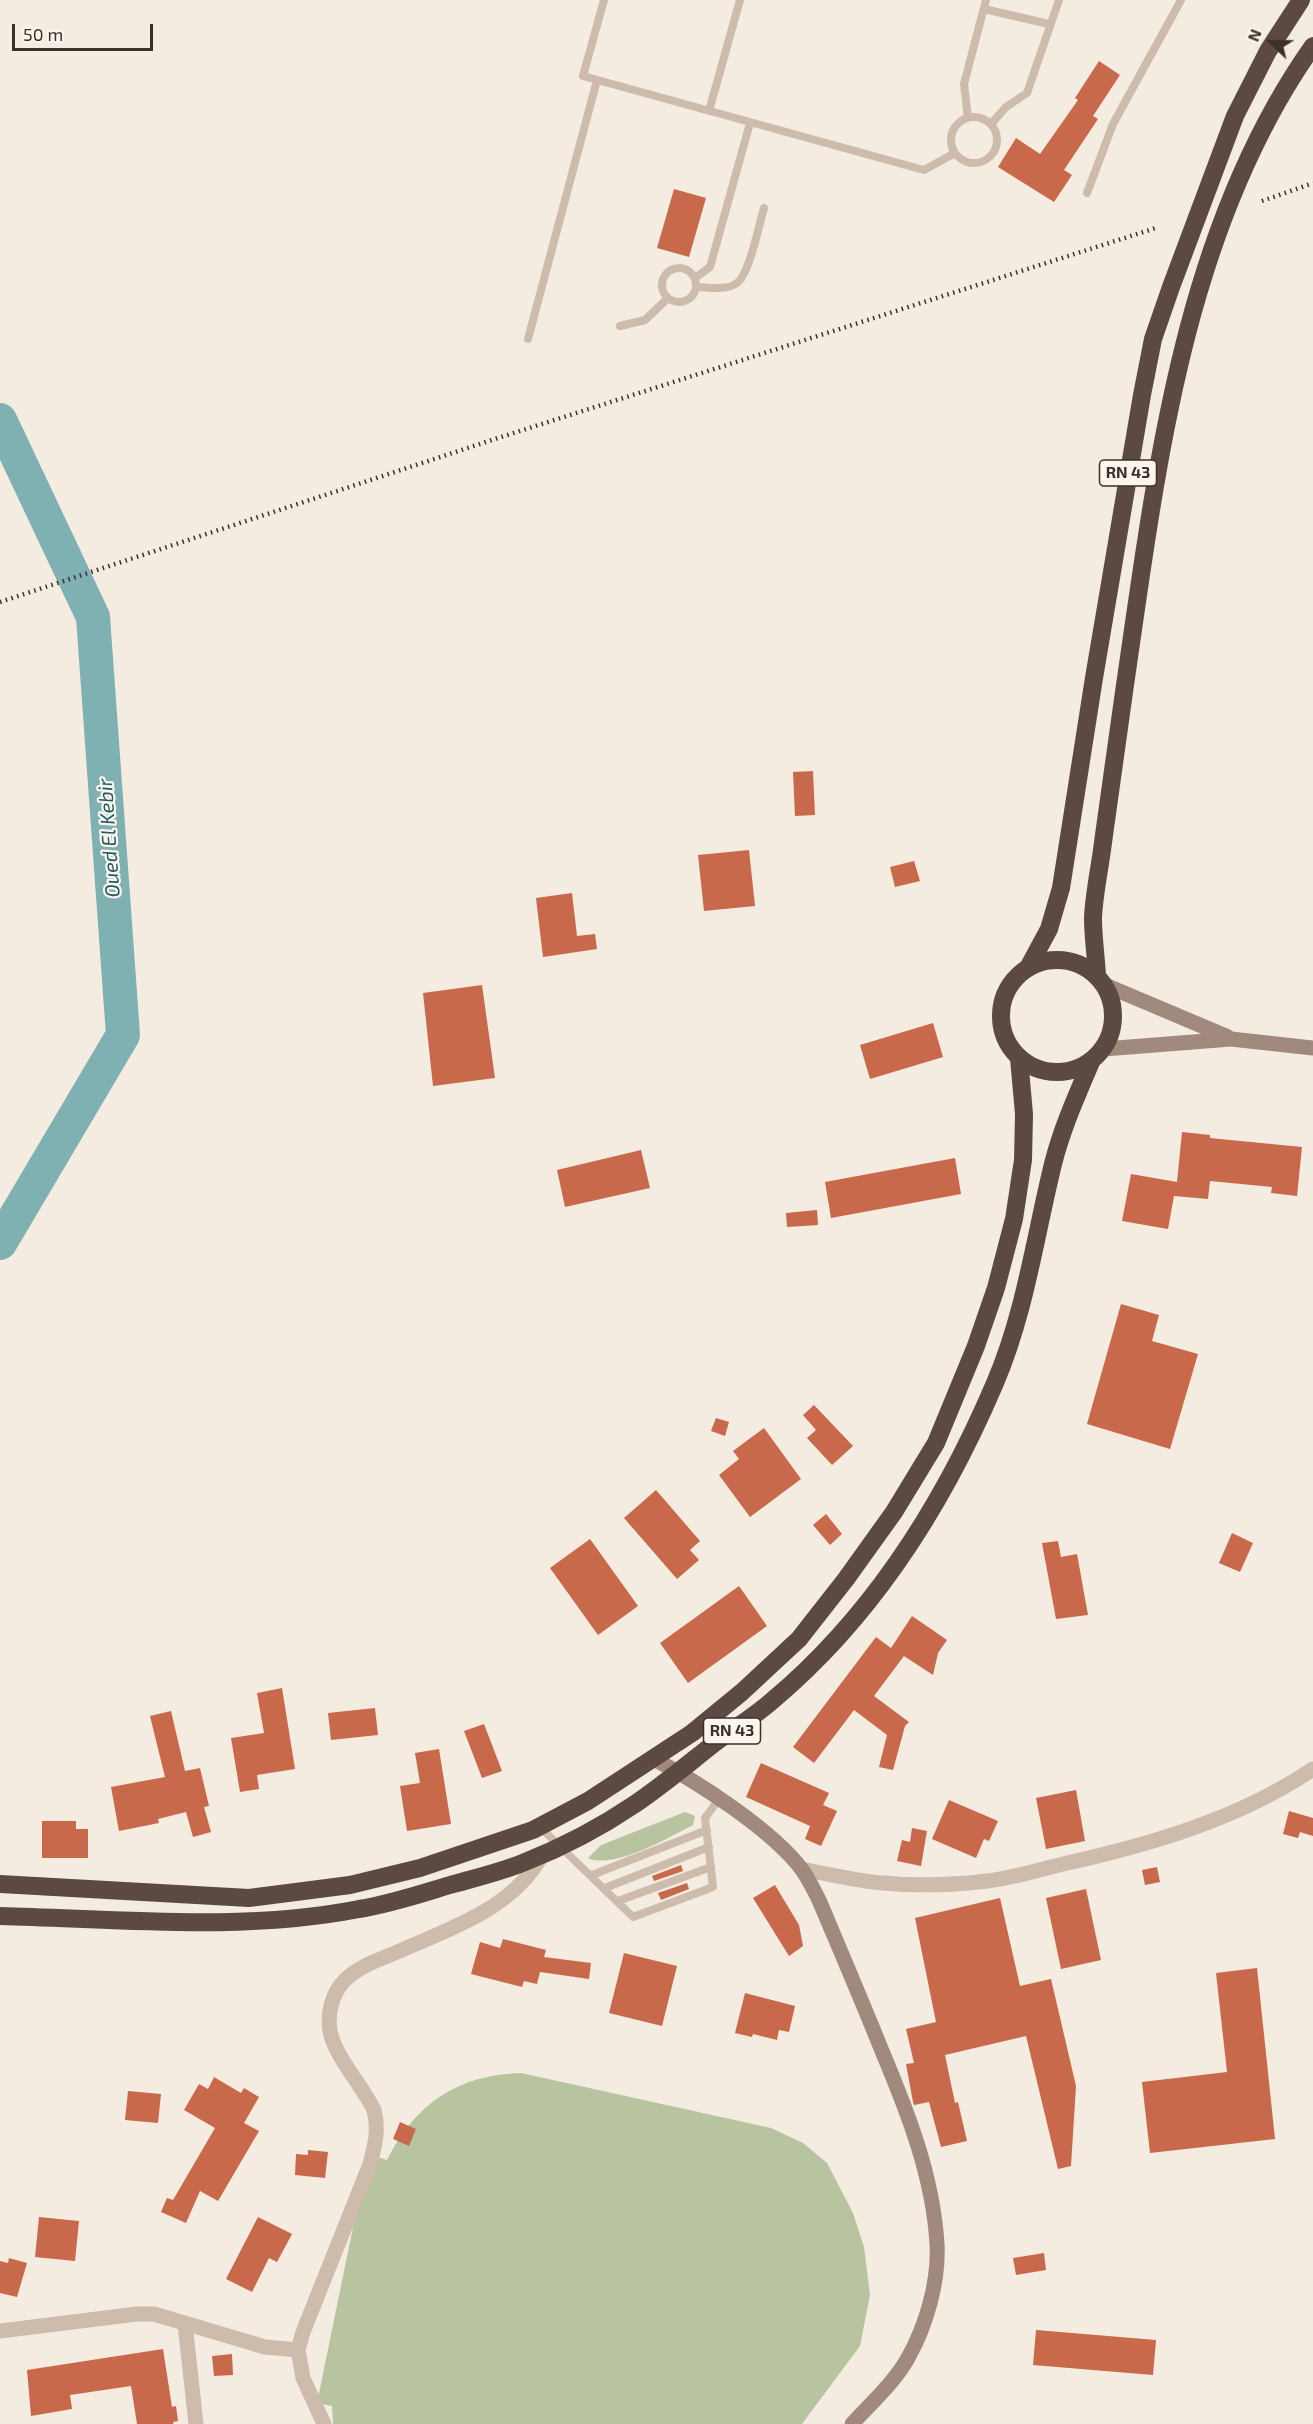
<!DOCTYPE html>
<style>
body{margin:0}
#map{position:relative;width:1313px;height:2424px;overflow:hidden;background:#f4ebe1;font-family:"Exo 2",sans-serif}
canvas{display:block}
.north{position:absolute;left:1241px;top:12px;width:60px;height:60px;-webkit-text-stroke:4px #fbf5ee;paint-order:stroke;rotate:292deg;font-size:16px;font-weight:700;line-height:24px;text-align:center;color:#3b302b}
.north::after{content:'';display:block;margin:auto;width:21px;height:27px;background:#3b302b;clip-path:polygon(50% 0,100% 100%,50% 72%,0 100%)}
.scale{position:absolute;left:12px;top:24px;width:141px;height:27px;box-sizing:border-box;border:3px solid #3b302b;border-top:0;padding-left:8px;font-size:18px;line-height:21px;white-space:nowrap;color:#3b302b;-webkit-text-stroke:4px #fbf5ee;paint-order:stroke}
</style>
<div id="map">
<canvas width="1313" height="2424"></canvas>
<div class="north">N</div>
<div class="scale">50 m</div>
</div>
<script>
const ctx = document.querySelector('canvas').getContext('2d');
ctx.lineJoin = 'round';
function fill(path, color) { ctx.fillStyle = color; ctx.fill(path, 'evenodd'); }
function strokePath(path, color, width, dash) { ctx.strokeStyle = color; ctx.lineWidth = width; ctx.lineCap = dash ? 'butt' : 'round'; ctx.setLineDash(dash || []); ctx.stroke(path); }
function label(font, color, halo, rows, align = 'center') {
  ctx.font = font + ' "Exo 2",sans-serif'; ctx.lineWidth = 4.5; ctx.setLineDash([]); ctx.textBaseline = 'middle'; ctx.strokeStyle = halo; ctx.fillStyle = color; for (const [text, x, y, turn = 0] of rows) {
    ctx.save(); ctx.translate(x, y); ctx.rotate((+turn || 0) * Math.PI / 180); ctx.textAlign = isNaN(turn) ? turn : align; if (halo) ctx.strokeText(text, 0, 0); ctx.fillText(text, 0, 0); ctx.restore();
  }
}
fill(new Path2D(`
 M 685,1812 L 695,1816 L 693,1825 C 670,1837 613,1870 588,1858 L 601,1845 Z
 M 521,2073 L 771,2128 L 803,2143 L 827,2163 L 853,2213 L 864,2247 L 870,2295 L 860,2346 L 802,2424 L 333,2424 L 332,2406 L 317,2403 L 368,2154 L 387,2160 C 415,2104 457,2075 521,2073 Z`), '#b8c4a0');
strokePath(new Path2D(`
 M 0,420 L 93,617 L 123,1035 L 0,1243`), '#7fb0b2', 34);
fill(new Path2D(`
 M 1099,61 L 1120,75 L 1093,116 L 1098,119 L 1064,170 L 1072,175 L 1054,202 L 998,167 L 1016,138 L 1040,154 L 1078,100 L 1075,98 Z
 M 674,189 L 706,198 L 689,257 L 657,248 Z
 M 813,771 L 815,815 L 795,816 L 793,772 Z
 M 749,850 L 755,906 L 704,911 L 698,855 Z
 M 914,861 L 920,881 L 895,887 L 890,867 Z
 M 572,893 L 577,936 L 595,934 L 597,949 L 543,957 L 536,898 Z
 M 482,985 L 495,1078 L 433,1086 L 423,993 Z
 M 933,1023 L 943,1057 L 870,1079 L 860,1045 Z
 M 1182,1132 L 1210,1135 L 1210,1138 L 1302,1147 L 1297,1196 L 1271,1193 L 1272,1187 L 1210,1181 L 1208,1199 L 1174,1196 L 1168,1229 L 1122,1221 L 1131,1174 L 1177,1182 Z
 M 641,1150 L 650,1188 L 565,1207 L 557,1170 Z
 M 955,1158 L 961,1194 L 831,1218 L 825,1182 Z
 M 817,1210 L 818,1225 L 787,1227 L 786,1213 Z
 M 1121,1304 L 1159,1315 L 1152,1341 L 1198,1354 L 1170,1449 L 1087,1424 Z
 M 814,1405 L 853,1446 L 832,1465 L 807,1438 L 816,1430 L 803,1415 Z
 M 716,1418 L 729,1422 L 725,1436 L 711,1431 Z
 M 764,1428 L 801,1479 L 750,1517 L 719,1475 L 739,1459 L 733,1451 Z
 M 656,1490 L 700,1541 L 690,1550 L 699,1560 L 677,1579 L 624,1518 Z
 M 826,1514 L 842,1534 L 830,1545 L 813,1525 Z
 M 1232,1533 L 1253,1543 L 1240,1572 L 1219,1563 Z
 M 590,1539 L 638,1606 L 598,1635 L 550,1568 Z
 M 1058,1541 L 1061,1557 L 1077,1554 L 1088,1615 L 1056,1619 L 1042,1543 Z
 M 739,1586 L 767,1626 L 688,1683 L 660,1643 Z
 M 912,1616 L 947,1640 L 938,1653 L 933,1675 L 904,1656 L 874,1696 L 909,1722 L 905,1726 L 893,1770 L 879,1767 L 887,1735 L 854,1710 L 814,1763 L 793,1747 L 876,1637 L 891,1648 Z
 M 282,1688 L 295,1769 L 257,1775 L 259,1789 L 240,1792 L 231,1738 L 264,1733 L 257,1693 Z
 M 375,1708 L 378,1735 L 331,1740 L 328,1713 Z
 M 171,1711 L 185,1771 L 200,1768 L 209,1806 L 204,1807 L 211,1832 L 193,1837 L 186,1812 L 158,1819 L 159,1823 L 119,1831 L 111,1787 L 165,1777 L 150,1716 Z
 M 484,1724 L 502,1771 L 482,1778 L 464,1731 Z
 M 439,1749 L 451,1824 L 407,1831 L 400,1786 L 420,1783 L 415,1753 Z
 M 761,1763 L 829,1793 L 823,1805 L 837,1811 L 821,1846 L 805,1839 L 810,1826 L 746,1797 Z
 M 1076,1790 L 1085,1841 L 1046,1849 L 1036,1798 Z
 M 949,1800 L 998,1821 L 989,1841 L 984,1839 L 976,1858 L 932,1839 Z
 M 1289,1811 L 1313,1818 L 1313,1836 L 1300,1832 L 1298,1838 L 1283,1834 Z
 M 42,1821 L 76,1821 L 76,1829 L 88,1829 L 88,1858 L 42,1858 Z
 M 912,1828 L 927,1831 L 921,1866 L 897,1861 L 902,1840 L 910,1842 Z
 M 681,1865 L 683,1871 L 654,1881 L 652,1876 Z
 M 1157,1867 L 1160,1882 L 1145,1885 L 1142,1870 Z
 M 687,1883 L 689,1889 L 661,1900 L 658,1893 Z
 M 775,1885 L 799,1925 L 803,1946 L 789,1956 L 753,1898 Z
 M 1086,1889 L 1101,1960 L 1061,1969 L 1046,1898 Z
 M 1000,1898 L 1020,1986 L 1051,1979 L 1076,2086 L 1071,2166 L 1058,2169 L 1026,2036 L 945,2055 L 955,2103 L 958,2102 L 967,2141 L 941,2147 L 929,2102 L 914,2105 L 913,2102 L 906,2064 L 914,2063 L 906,2029 L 936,2022 L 915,1918 Z
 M 503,1939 L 546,1950 L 544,1957 L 591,1963 L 589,1979 L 540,1972 L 537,1984 L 524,1981 L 522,1987 L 471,1974 L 480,1942 L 500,1948 Z
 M 624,1953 L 677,1966 L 662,2026 L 609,2013 Z
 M 1257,1968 L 1275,2139 L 1150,2153 L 1142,2082 L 1227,2072 L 1216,1973 Z
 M 745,1993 L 795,2006 L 789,2032 L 779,2030 L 777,2040 L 753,2034 L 752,2037 L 735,2033 Z
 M 214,2077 L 241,2093 L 244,2088 L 259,2097 L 244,2123 L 259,2131 L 218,2201 L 200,2191 L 186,2223 L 161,2212 L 167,2198 L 173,2200 L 215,2128 L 184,2110 L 199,2084 L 208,2089 Z
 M 128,2091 L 161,2094 L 158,2123 L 125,2120 Z
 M 400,2122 L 416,2129 L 409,2146 L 393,2139 Z
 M 308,2150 L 328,2152 L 325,2178 L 295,2175 L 296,2154 L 308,2155 Z
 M 39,2217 L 79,2221 L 75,2261 L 35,2257 Z
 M 258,2217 L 292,2234 L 277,2262 L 269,2258 L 252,2292 L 226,2279 Z
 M 1044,2253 L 1046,2270 L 1016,2275 L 1013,2258 Z
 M 9,2258 L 27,2263 L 17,2297 L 0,2293 L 0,2261 L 8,2263 Z
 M 1036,2330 L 1156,2340 L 1153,2375 L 1033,2365 Z
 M 163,2349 L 172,2407 L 176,2406 L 178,2421 L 173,2422 L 173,2424 L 137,2424 L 131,2386 L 70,2395 L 72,2409 L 31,2416 L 27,2370 Z
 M 232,2354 L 233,2375 L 214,2376 L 212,2356 Z`), '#c8694b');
strokePath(new Path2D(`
 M 604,0 L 583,76 L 924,170 L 955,153
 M 984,9 L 1049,24
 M 709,111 L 740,0
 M951 140a23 23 0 1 1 46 0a23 23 0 1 1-46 0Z
 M 968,118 L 964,84 L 986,0
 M 991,124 L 1006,107 L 1027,93 L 1059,0
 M 1087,193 L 1113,124 L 1181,0
 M662 285a17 17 0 1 1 34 0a17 17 0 1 1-34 0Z
 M 695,278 L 710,267 L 750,123
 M 696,287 C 708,287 727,291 737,283 C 750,273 759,224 764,208
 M 620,326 L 645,320 L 668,298
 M 528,339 L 597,80
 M 540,1827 L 633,1917 L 713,1887 L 705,1818 L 719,1799
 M 592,1875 L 707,1830
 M 605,1888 L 709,1847
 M 618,1901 L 711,1867`), '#cdbbac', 8);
strokePath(new Path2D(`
 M 802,1869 C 828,1874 856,1881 883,1883 C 916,1886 954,1885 987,1881 C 1013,1878 1038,1870 1063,1864 C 1149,1845 1239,1819 1313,1769
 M 185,2324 L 196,2424
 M 0,2331 L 137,2314 L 154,2314 L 265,2347 L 298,2350 L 303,2332 L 370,2164 C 375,2146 379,2129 374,2110 C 362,2085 335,2057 330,2031 C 327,2013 332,1993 345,1980 C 359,1966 379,1960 397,1952 C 449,1929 513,1909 542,1855
 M 298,2350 L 303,2378 L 324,2424`), '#cdbbac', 15);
strokePath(new Path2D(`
 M 1105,985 L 1228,1037
 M 1104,1049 L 1231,1039 L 1313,1048
 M 654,1759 C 698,1782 774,1831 803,1871 C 809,1880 814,1890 819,1900 C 840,1950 862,2001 882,2051 C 908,2113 933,2176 937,2244 C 939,2282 926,2326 908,2358 C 894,2383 871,2403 852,2424`), '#a18a7d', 15);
strokePath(new Path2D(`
 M1001 1016a56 56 0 1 1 112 0a56 56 0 1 1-112 0Z
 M 1028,968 L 1049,929 L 1061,888 L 1094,678 L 1142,395 L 1153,339 L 1171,287 L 1235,116 L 1268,51 L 1301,0
 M 1097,976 C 1096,956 1093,937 1093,918 C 1094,895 1099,872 1102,850 C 1109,797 1117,744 1124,692 C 1156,473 1182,231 1313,46
 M 0,1884 L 249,1898 L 350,1885 L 420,1868 L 533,1830 L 588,1801 L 692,1733 L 742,1692 L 799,1639 L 846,1579 L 894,1512 L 936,1443 L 976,1346 L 996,1288 L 1014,1219 L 1023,1160 L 1024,1114 L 1019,1058
 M 0,1916 C 118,1919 242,1932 359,1909 C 390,1904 420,1894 450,1885 C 475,1878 501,1872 525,1862 C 563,1847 601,1827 635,1804 C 663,1785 689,1763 716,1742 C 735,1728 755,1716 773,1700 C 873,1616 944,1503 995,1383 C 1025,1313 1035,1237 1053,1164 C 1062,1128 1077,1095 1091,1062`), '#5c4a42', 18);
strokePath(new Path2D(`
 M 1262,201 L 1313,183
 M 0,602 L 498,438 L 1156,228`), '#3b302b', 4.5, [1.5, 4.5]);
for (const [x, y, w] of [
 [1128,473,57],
 [732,1731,57]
]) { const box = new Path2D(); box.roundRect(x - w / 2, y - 13, w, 26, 4.5); ctx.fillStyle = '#fbf5ee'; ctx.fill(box); strokePath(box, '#3b302b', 1.5); }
label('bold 16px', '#3b302b', null, [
 ["RN 43",1128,473],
 ["RN 43",732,1731]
]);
label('italic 20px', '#1f5a5e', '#fbf5ee', [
 ["Oued El Kebir",109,838,-94]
]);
</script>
